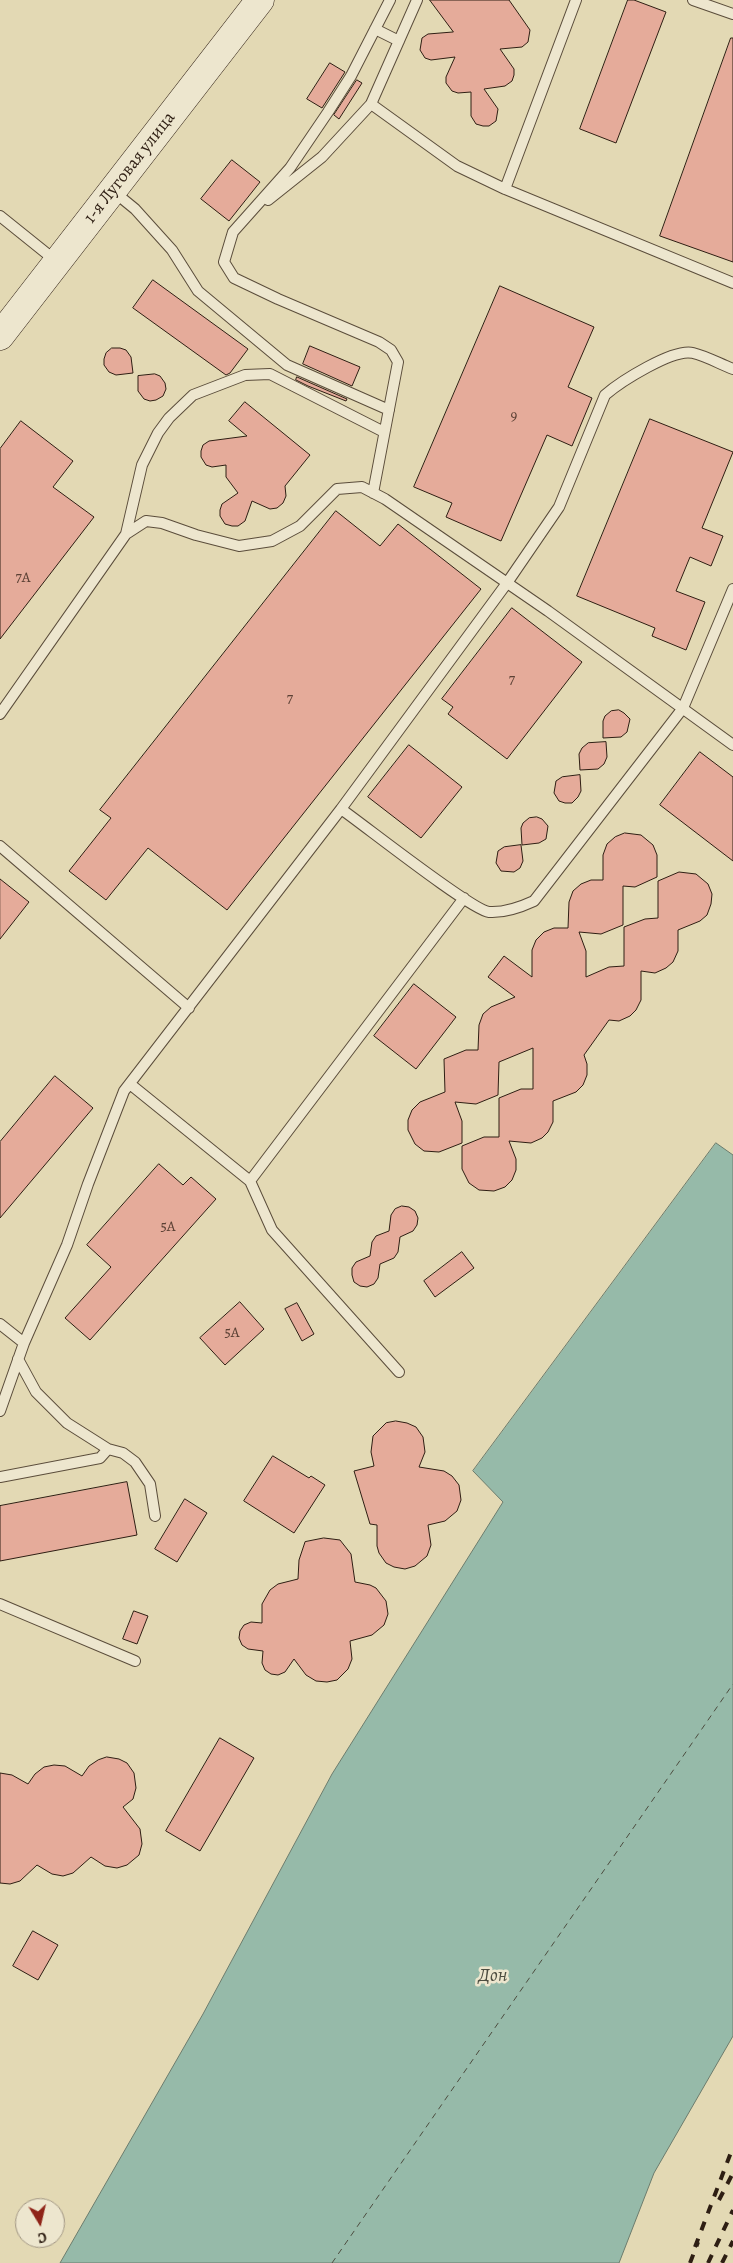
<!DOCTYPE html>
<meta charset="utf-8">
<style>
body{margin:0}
#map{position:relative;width:733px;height:2263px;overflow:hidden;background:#e3d9b4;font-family:Alegreya,serif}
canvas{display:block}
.north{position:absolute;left:15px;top:2198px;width:50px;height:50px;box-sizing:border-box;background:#ede6ce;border:1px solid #a19683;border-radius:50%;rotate:171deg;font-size:14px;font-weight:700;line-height:20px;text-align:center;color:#2e1e13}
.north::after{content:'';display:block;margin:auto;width:18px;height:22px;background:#8f2418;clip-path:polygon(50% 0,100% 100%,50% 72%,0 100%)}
</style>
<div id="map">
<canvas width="733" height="2263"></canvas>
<div class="north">С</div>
</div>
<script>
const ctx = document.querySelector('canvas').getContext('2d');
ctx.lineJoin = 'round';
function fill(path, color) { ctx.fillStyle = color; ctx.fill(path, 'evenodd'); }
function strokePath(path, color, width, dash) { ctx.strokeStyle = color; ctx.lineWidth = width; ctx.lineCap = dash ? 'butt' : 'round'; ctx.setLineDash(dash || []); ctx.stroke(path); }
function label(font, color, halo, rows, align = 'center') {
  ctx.font = font + ' Alegreya,serif'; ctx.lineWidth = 5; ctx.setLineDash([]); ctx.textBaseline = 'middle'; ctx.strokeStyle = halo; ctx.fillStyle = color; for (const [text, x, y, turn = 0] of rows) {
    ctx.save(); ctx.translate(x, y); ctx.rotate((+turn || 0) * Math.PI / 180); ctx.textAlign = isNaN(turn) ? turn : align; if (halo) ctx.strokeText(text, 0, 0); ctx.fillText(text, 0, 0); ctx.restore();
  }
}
const water = new Path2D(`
 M 716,1143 L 733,1155 L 733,2036 L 654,2173 L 619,2263 L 60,2263 L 203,2014 L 332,1774 L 503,1502 L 473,1471 Z`);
fill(water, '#96baa9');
strokePath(water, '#6c7c6d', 1);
strokePath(new Path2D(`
 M 332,2263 L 733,1684`), '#4d4d40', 1, [6, 5]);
const building = new Path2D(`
 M 430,0 L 509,0 L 530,30 L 528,42 L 522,47 L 500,49 L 514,69 L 514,75 L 512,81 L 505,86 L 484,89 L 498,109 L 496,121 L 489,126 L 483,126 L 476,124 L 471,116 L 471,92 L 458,93 L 452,91 L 446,83 L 446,77 L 455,57 L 431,60 L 425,58 L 420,50 L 422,38 L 428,34 L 453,32 Z
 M 628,0 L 634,0 L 666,12 L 616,143 L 580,129 Z
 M 731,38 L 733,38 L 733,262 L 660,236 Z
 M 330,63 L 345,72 L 322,108 L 307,99 Z
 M 357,80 L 362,83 L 339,119 L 334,115 Z
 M 232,160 L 260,182 L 229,221 L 201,199 Z
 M 153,280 L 248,349 L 230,373 L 226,375 L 133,308 Z
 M 500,286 L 594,327 L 568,387 L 592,398 L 572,446 L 547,435 L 501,541 L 446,517 L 452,503 L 414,487 Z
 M 310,346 L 360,367 L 352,386 L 303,364 Z
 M 112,348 L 120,348 L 126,350 L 131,357 L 133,373 L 116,375 L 109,372 L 104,365 L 104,359 L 106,353 Z
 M 155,374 L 160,376 L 165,383 L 166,389 L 163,396 L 156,400 L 150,401 L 144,399 L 138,391 L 138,376 Z
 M 297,377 L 347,399 L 346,401 L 308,386 L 296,380 Z
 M 245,402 L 310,455 L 285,486 L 286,496 L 283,503 L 277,508 L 270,509 L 252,501 L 245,521 L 238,526 L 232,526 L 225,524 L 220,516 L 220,510 L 222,504 L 238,493 L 226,477 L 226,465 L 212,467 L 206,465 L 201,457 L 201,451 L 203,445 L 209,441 L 247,436 L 229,421 Z
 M 650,419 L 733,452 L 702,528 L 723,536 L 711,566 L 690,557 L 676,591 L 705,602 L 686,650 L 652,636 L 655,628 L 577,596 Z
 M 21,421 L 73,461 L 53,487 L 94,517 L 0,639 L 0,449 Z
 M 336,511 L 380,546 L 398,524 L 481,589 L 227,910 L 148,848 L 106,900 L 69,871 L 111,818 L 100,810 Z
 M 512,608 L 582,662 L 507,759 L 448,714 L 453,707 L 442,699 Z
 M 619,710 L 624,713 L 630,719 L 627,732 L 621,737 L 603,738 L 603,721 L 605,716 L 611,711 Z
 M 606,742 L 607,757 L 604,764 L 598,769 L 580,770 L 579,754 L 582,748 L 588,743 Z
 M 409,745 L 462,787 L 421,838 L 368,797 Z
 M 700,752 L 733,777 L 733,861 L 660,805 Z
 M 580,775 L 581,791 L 578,797 L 572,803 L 565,803 L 559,801 L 554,793 L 556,781 L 562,777 Z
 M 537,817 L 542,819 L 548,826 L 546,839 L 539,843 L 522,845 L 521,828 L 523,823 L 529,818 Z
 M 625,833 L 641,835 L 653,845 L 657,855 L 657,877 L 635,887 L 623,886 L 623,925 L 601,934 L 579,932 L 586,951 L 586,977 L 609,967 L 624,966 L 624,927 L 645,919 L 658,918 L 658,881 L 679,872 L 696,874 L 708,884 L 712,894 L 711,904 L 707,915 L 700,921 L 678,930 L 678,951 L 673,962 L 666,968 L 655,973 L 641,971 L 641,1000 L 636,1010 L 630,1016 L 619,1021 L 609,1020 L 584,1055 L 587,1064 L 587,1075 L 583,1085 L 576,1092 L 553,1101 L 553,1122 L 548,1132 L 542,1138 L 531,1143 L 509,1141 L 516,1159 L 516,1170 L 512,1180 L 505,1187 L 494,1191 L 479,1190 L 469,1183 L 462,1169 L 462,1146 L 484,1137 L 499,1137 L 499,1098 L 521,1089 L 533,1089 L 533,1048 L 499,1062 L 498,1095 L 476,1104 L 455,1102 L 462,1121 L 462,1143 L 439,1152 L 424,1151 L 415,1144 L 408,1130 L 408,1120 L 412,1110 L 420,1102 L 445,1092 L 444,1059 L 466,1050 L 478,1050 L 479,1025 L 483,1014 L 491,1007 L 515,997 L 488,977 L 504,956 L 532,977 L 532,950 L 536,940 L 544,932 L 554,928 L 568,928 L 569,902 L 573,891 L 581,884 L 591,880 L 603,880 L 603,855 L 607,844 L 615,837 Z
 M 521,845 L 523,861 L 520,868 L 514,872 L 501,871 L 496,863 L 498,851 L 504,847 Z
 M 0,879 L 29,902 L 0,939 Z
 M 414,984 L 456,1017 L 416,1069 L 374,1036 Z
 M 55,1076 L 93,1108 L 0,1218 L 0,1142 Z
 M 159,1164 L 183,1185 L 191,1177 L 216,1199 L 90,1340 L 65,1318 L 111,1267 L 87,1245 Z
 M 402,1206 L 409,1207 L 415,1211 L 418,1218 L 417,1225 L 413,1231 L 400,1237 L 398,1252 L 394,1258 L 380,1264 L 378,1278 L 374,1284 L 367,1287 L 360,1286 L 354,1282 L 352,1275 L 352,1268 L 356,1262 L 370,1256 L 372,1242 L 376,1236 L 389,1231 L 391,1215 L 395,1209 Z
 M 462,1252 L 474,1268 L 435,1297 L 424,1281 Z
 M 240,1302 L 264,1329 L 225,1365 L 200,1338 Z
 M 297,1303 L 314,1334 L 302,1341 L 285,1309 Z
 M 396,1421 L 407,1423 L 416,1427 L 423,1437 L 425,1452 L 419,1467 L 444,1471 L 452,1476 L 459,1485 L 461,1500 L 457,1511 L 445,1521 L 428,1525 L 431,1545 L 427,1556 L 415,1566 L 405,1569 L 394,1567 L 386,1563 L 379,1553 L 377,1546 L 377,1525 L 370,1524 L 354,1471 L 374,1466 L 371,1452 L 373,1436 L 386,1423 Z
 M 273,1456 L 309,1478 L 311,1476 L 325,1485 L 294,1533 L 244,1501 Z
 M 127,1482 L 137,1535 L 0,1561 L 0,1506 Z
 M 185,1499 L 207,1513 L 177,1562 L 155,1549 Z
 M 324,1538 L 340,1540 L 351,1554 L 355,1582 L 370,1585 L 376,1588 L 386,1601 L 388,1614 L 384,1625 L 372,1635 L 350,1641 L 352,1659 L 348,1669 L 337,1680 L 327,1682 L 316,1681 L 306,1675 L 294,1659 L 285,1672 L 278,1675 L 271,1674 L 265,1670 L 262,1663 L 263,1651 L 248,1649 L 242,1645 L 239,1638 L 240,1631 L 244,1625 L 251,1622 L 262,1623 L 262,1604 L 270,1590 L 278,1584 L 298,1579 L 299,1560 L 305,1542 Z
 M 134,1611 L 148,1616 L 137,1644 L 123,1639 Z
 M 220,1738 L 254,1758 L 200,1851 L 166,1831 Z
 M 107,1757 L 119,1759 L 127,1763 L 134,1773 L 136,1788 L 133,1799 L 123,1807 L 140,1829 L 142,1844 L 139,1855 L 127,1865 L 117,1868 L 105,1866 L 91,1857 L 73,1873 L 63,1876 L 52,1874 L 37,1865 L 20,1881 L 10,1884 L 0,1883 L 0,1773 L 12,1775 L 28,1784 L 35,1774 L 44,1767 L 54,1765 L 65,1766 L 82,1776 L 89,1766 L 98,1760 Z
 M 33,1931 L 58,1945 L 38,1980 L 13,1966 Z`);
fill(building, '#e5ab9a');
strokePath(building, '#2e1e13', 1);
const service = new Path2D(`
 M 693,0 L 733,14
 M 375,29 L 399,41
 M 371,104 L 457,166 L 505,189 L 733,283
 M 505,189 L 576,0
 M 113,191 L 135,209 L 172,250 L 198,291 L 287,365 L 389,410
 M 268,200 L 322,157 L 371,104 L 417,0
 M 0,216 L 56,261
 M 373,493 L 398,362 L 391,350 L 379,342 L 278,299 L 234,278 L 224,262 L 233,232 L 290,168 L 328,112 L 351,76 L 390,0
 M 126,534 L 142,465 L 158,433 L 169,418 L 193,395 L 245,375 L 270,374 L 384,432
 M 0,714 L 126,534 L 146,521 L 162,523 L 196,535 L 239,546 L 272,541 L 300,526 L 337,489 L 362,487 L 385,499 L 548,611 L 733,745
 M 341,809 C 364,825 471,910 489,912 C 504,913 521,907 534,901 L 683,708 L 733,589
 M 0,846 L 189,1008
 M 130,1084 L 250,1181 L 272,1230 L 399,1372
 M 250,1181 L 464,898
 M 0,1324 L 24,1343
 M 18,1359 L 36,1392 L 67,1423 L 108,1449 L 123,1453 L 135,1462 L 150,1484 L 155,1516
 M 0,1411 L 24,1343 L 67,1245 L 88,1184 L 124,1091 L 341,809 L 507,583 L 559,507 L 605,395 C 620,382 673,348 693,353 C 706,356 720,364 733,369
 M 0,1477 L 100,1458 L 108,1449
 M 0,1604 L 135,1661`);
const secondary = new Path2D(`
 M 0,336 L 260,0`);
strokePath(service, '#5b4d3b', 12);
strokePath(secondary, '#2e1e13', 29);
strokePath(service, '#ede6ce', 10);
strokePath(secondary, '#ede6ce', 28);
strokePath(new Path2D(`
 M 719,2200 L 733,2173
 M 695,2247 L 733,2147
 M 690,2263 L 698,2242
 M 708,2263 L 733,2210
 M 722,2263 L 733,2241`), '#2e1e13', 4, [9, 9]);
label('15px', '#5c4135', null, [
 ["9",514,416],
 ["7А",23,578],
 ["7",512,680],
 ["7",290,699],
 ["5А",168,1227],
 ["5А",232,1333]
]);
label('18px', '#2e1e13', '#ede6ce', [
 ["1-я Луговая улица",130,168,-52]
]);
label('italic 19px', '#4d4d40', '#ede6ce', [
 ["Дон",493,1976]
]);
</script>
